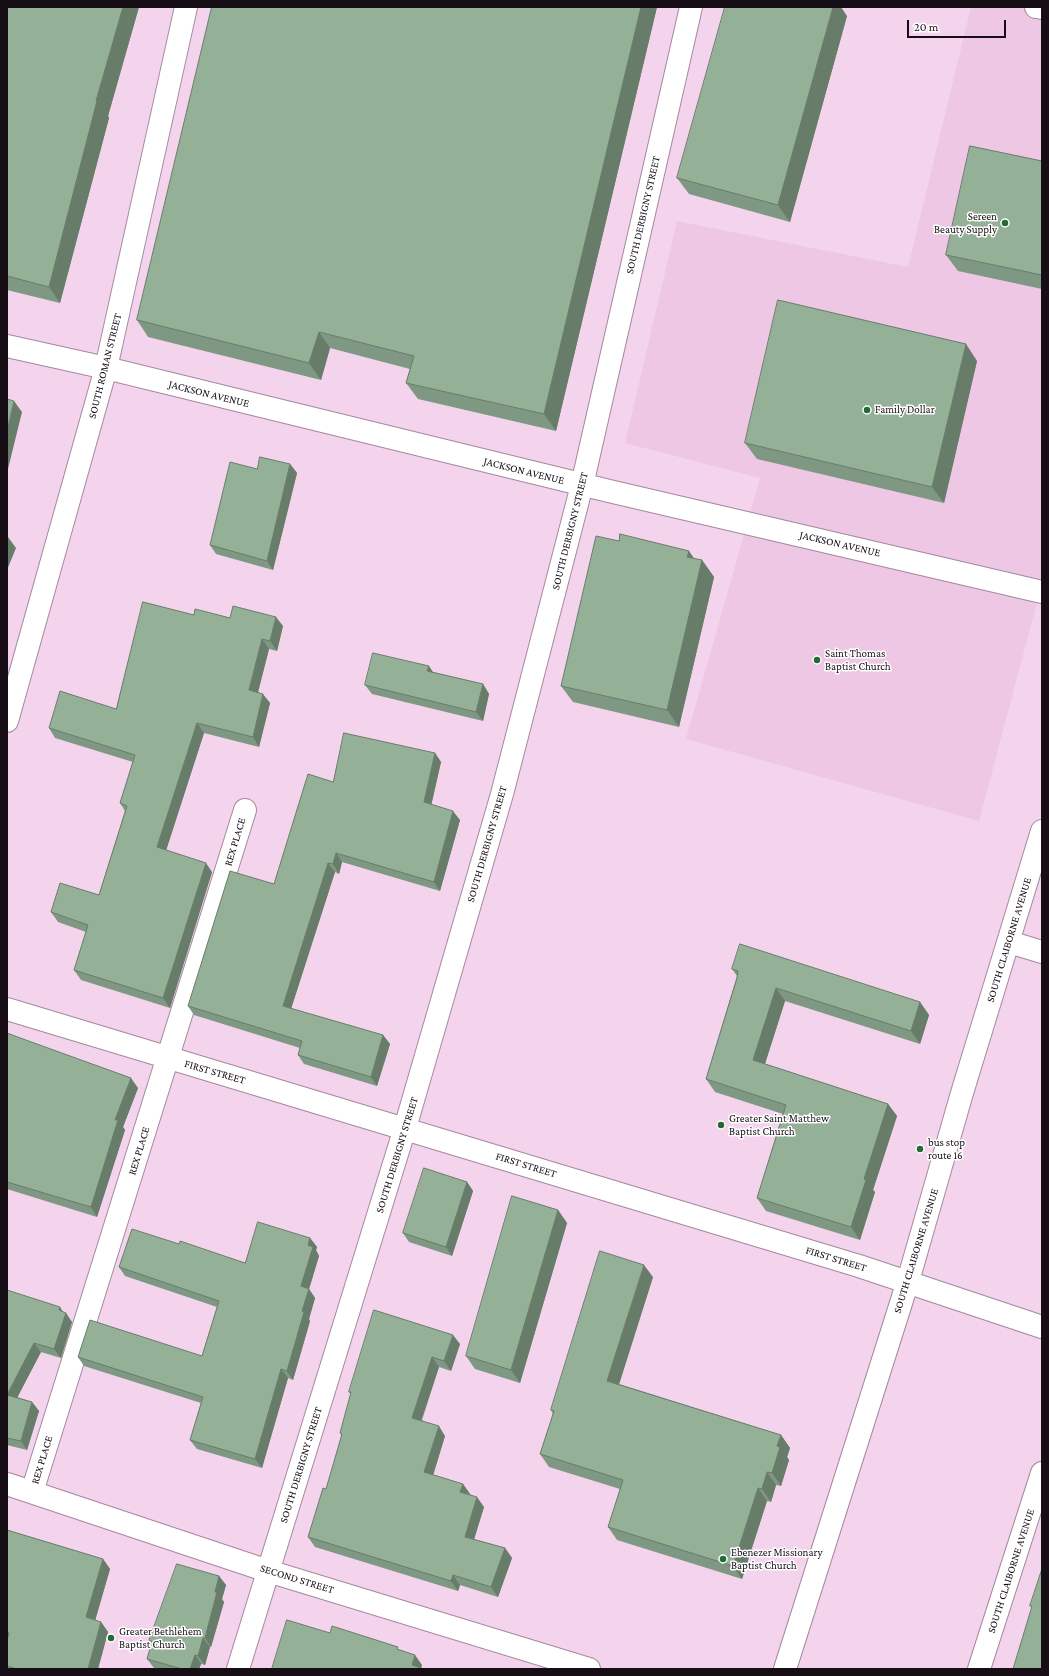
<!DOCTYPE html>
<style>
body{margin:0}
#map{position:relative;width:1049px;height:1676px;overflow:hidden;background:#f4d4ec;font-family:"Crimson Pro",serif}
canvas{display:block}
.frame{position:absolute;inset:0;border:8px solid #170d15;pointer-events:none}
.scale{position:absolute;left:907px;top:20px;width:99px;height:18px;box-sizing:border-box;border:2px solid #170d15;border-top:0;padding-left:5px;font-size:12px;line-height:14px;white-space:nowrap;color:#170d15;-webkit-text-stroke:3px #fff;paint-order:stroke}
</style>
<div id="map">
<canvas width="1049" height="1676"></canvas>
<div class="frame"></div>
<div class="scale">20 m</div>
</div>
<script>
const ctx = document.querySelector('canvas').getContext('2d');
ctx.lineJoin = 'round';
function fill(path, color) { ctx.fillStyle = color; ctx.fill(path, 'evenodd'); }
function strokePath(path, color, width, dash) { ctx.strokeStyle = color; ctx.lineWidth = width; ctx.lineCap = dash ? 'butt' : 'round'; ctx.setLineDash(dash || []); ctx.stroke(path); }
function label(font, color, halo, rows, align = 'center') {
  ctx.font = font + ' "Crimson Pro",serif'; ctx.lineWidth = 3; ctx.setLineDash([]); ctx.textBaseline = 'middle'; ctx.strokeStyle = halo; ctx.fillStyle = color; for (const [text, x, y, turn = 0] of rows) {
    ctx.save(); ctx.translate(x, y); ctx.rotate((+turn || 0) * Math.PI / 180); ctx.textAlign = isNaN(turn) ? turn : align; if (halo) ctx.strokeText(text, 0, 0); ctx.fillText(text, 0, 0); ctx.restore();
  }
}
fill(new Path2D(`
 M 971,7 L 1042,7 L 1042,584 L 979,821 L 686,739 L 760,478 L 625,443 L 677,221 L 908,267 Z`), '#edc7e4');
const minor = new Path2D(`
 M 1036,7 L 1042,8
 M 7,346 L 106,368 L 609,491 L 1042,592
 M 7,721 L 106,368 L 186,7
 M 1009,942 L 1042,952
 M 7,1009 L 859,1266 L 1042,1327
 M 7,1484 L 268,1571 L 589,1669
 M 32,1492 L 245,810
 M 238,1669 L 405,1128 L 502,794 L 582,485 L 691,7`);
const major = new Path2D(`
 M 785,1669 L 908,1281 L 962,1093 L 1042,831
 M 979,1669 L 1042,1473`);
strokePath(minor, '#a5889e', 24);
strokePath(major, '#a5889e', 24);
strokePath(minor, '#fff', 22);
strokePath(major, '#fff', 22);
fill(new Path2D(`
 M 7,7 L 139,7 L 108,116 L 109,118 L 60,303 L 7,290 Z
 M 212,7 L 657,7 L 556,431 L 418,399 L 406,383 L 410,369 L 330,348 L 321,380 L 148,337 L 137,320 Z
 M 847,16 L 790,222 L 689,194 L 677,178 Z
 M 1042,161 L 1042,289 L 958,271 L 946,255 Z
 M 977,361 L 944,503 L 757,459 L 745,443 Z
 M 290,464 L 297,473 L 273,570 L 216,554 L 210,545 Z
 M 695,559 L 702,560 L 714,577 L 679,727 L 573,702 L 561,686 Z
 M 194,615 L 230,618 L 283,626 L 277,651 L 269,649 L 258,692 L 270,703 L 259,747 L 204,733 L 166,850 L 212,872 L 170,1008 L 81,980 L 74,970 L 86,932 L 58,922 L 51,912 L 99,895 L 125,811 L 120,803 L 133,762 L 55,738 L 49,728 L 116,709 Z
 M 433,672 L 483,684 L 489,694 L 483,721 L 372,694 L 365,685 Z
 M 435,753 L 441,762 L 431,805 L 460,820 L 440,891 L 342,862 L 339,874 L 335,872 L 291,1009 L 383,1035 L 390,1044 L 377,1086 L 304,1064 L 298,1055 L 300,1048 L 194,1015 L 188,1006 L 274,884 L 333,782 Z
 M 732,969 L 920,1002 L 929,1015 L 920,1044 L 785,1001 L 765,1064 L 888,1104 L 897,1116 L 873,1190 L 875,1192 L 860,1240 L 766,1211 L 757,1198 L 783,1114 L 715,1092 L 706,1079 L 737,976 Z
 M 7,1033 L 138,1088 L 123,1127 L 125,1130 L 97,1217 L 7,1189 Z
 M 467,1182 L 473,1191 L 452,1256 L 409,1242 L 403,1233 Z
 M 558,1210 L 567,1223 L 520,1383 L 475,1369 L 466,1356 Z
 M 310,1238 L 317,1247 L 316,1250 L 319,1256 L 309,1289 L 315,1298 L 309,1319 L 310,1321 L 293,1380 L 288,1378 L 262,1468 L 197,1449 L 190,1440 L 201,1403 L 84,1366 L 78,1357 L 202,1356 L 217,1307 L 125,1276 L 119,1267 L 179,1244 L 245,1263 Z
 M 653,1277 L 619,1384 L 781,1435 L 790,1448 L 787,1457 L 789,1460 L 781,1486 L 776,1485 L 771,1502 L 767,1501 L 742,1579 L 617,1540 L 608,1527 L 620,1489 L 549,1467 L 540,1454 L 553,1414 L 551,1410 Z
 M 7,1290 L 63,1312 L 72,1322 L 61,1358 L 41,1352 L 17,1397 L 32,1402 L 39,1411 L 27,1450 L 7,1445 Z
 M 460,1344 L 451,1371 L 439,1367 L 422,1420 L 445,1436 L 433,1475 L 463,1484 L 470,1494 L 484,1507 L 474,1539 L 505,1548 L 512,1558 L 498,1597 L 460,1585 L 458,1591 L 315,1547 L 308,1537 L 326,1489 L 342,1436 L 340,1433 L 351,1394 L 349,1392 Z
 M 7,1530 L 103,1559 L 110,1569 L 95,1620 L 101,1622 L 108,1632 L 98,1669 L 7,1669 Z
 M 219,1576 L 226,1585 L 222,1599 L 224,1602 L 211,1647 L 210,1647 L 205,1665 L 201,1664 L 199,1669 L 156,1669 L 154,1668 L 147,1659 L 152,1644 L 149,1641 Z`), '#7f9883');
fill(new Path2D(`
 M 123,7 L 139,7 L 108,116 L 109,118 L 60,303 L 49,287 L 96,101 Z
 M 641,7 L 657,7 L 556,431 L 544,414 Z
 M 833,7 L 841,7 L 847,16 L 790,222 L 778,205 Z
 M 319,332 L 330,348 L 321,380 L 309,363 Z
 M 966,344 L 977,361 L 944,503 L 932,487 Z
 M 14,401 L 22,412 L 7,473 L 7,431 Z
 M 290,464 L 297,473 L 273,570 L 267,561 Z
 M 8,537 L 16,548 L 7,570 L 7,539 Z
 M 689,551 L 700,567 L 702,560 L 714,577 L 679,727 L 667,710 L 687,557 Z
 M 276,617 L 283,626 L 277,651 L 270,641 Z
 M 262,639 L 269,649 L 256,700 L 249,690 Z
 M 429,666 L 435,675 L 427,671 Z
 M 483,684 L 489,694 L 483,721 L 476,712 Z
 M 263,694 L 270,703 L 259,747 L 253,737 Z
 M 197,723 L 204,733 L 164,857 L 157,847 Z
 M 435,753 L 441,762 L 430,811 L 424,802 Z
 M 453,811 L 460,820 L 440,891 L 434,882 Z
 M 336,853 L 342,862 L 339,874 L 333,864 Z
 M 206,863 L 212,872 L 170,1008 L 163,998 Z
 M 328,863 L 335,872 L 289,1015 L 283,1006 Z
 M 776,988 L 785,1001 L 762,1073 L 753,1060 Z
 M 920,1002 L 929,1015 L 920,1044 L 911,1031 Z
 M 383,1035 L 390,1044 L 377,1086 L 371,1077 Z
 M 131,1078 L 138,1088 L 123,1127 L 125,1130 L 97,1217 L 91,1207 L 115,1120 Z
 M 888,1104 L 897,1116 L 873,1190 L 875,1192 L 860,1240 L 851,1227 L 864,1179 Z
 M 467,1182 L 473,1191 L 452,1256 L 446,1247 Z
 M 558,1210 L 567,1223 L 520,1383 L 511,1370 Z
 M 310,1238 L 317,1247 L 316,1250 L 319,1256 L 309,1289 L 315,1298 L 309,1319 L 310,1321 L 293,1380 L 287,1371 L 302,1311 L 301,1286 L 308,1245 Z
 M 644,1265 L 653,1277 L 616,1394 L 607,1381 Z
 M 60,1307 L 65,1315 L 66,1313 L 72,1322 L 61,1358 L 54,1349 L 59,1310 Z
 M 453,1335 L 460,1344 L 451,1371 L 444,1361 Z
 M 34,1343 L 41,1352 L 14,1404 L 7,1395 Z
 M 432,1357 L 439,1367 L 419,1427 L 412,1418 Z
 M 281,1369 L 288,1378 L 262,1468 L 255,1459 Z
 M 32,1402 L 39,1411 L 27,1450 L 21,1441 Z
 M 439,1426 L 445,1436 L 431,1482 L 424,1472 Z
 M 781,1435 L 790,1448 L 787,1457 L 789,1460 L 781,1486 L 772,1473 L 777,1446 Z
 M 767,1472 L 776,1485 L 771,1502 L 762,1489 Z
 M 463,1484 L 470,1494 L 460,1492 Z
 M 758,1488 L 767,1501 L 742,1579 L 733,1566 Z
 M 477,1497 L 484,1507 L 472,1546 L 465,1537 Z
 M 505,1548 L 512,1558 L 498,1597 L 491,1587 Z
 M 103,1559 L 110,1569 L 93,1628 L 86,1617 Z
 M 453,1575 L 460,1585 L 458,1591 L 451,1581 Z
 M 219,1576 L 226,1585 L 222,1599 L 224,1602 L 211,1647 L 205,1638 L 215,1592 Z
 M 101,1622 L 108,1632 L 98,1669 L 88,1669 Z
 M 203,1638 L 210,1647 L 205,1665 L 198,1656 Z
 M 195,1655 L 201,1664 L 199,1669 L 190,1669 Z
 M 415,1655 L 422,1665 L 421,1669 L 412,1665 Z`), '#687c6a');
const building = new Path2D(`
 M 7,7 L 123,7 L 96,101 L 97,101 L 49,287 L 7,276 Z
 M 212,7 L 641,7 L 544,414 L 406,383 L 414,356 L 319,332 L 309,363 L 137,320 Z
 M 725,7 L 833,7 L 778,205 L 677,178 Z
 M 970,146 L 1042,161 L 1042,275 L 946,255 Z
 M 778,300 L 966,344 L 932,487 L 745,443 Z
 M 7,399 L 14,401 L 7,431 Z
 M 260,457 L 290,464 L 267,561 L 210,545 L 230,462 L 257,469 Z
 M 620,534 L 689,551 L 687,557 L 702,560 L 667,710 L 561,686 L 596,536 L 619,541 Z
 M 143,602 L 194,615 L 195,609 L 230,618 L 233,606 L 276,617 L 270,641 L 262,639 L 249,690 L 263,694 L 253,737 L 197,723 L 157,847 L 206,863 L 163,998 L 74,970 L 88,925 L 51,912 L 60,883 L 99,895 L 127,806 L 120,803 L 135,755 L 49,728 L 60,691 L 116,709 Z
 M 373,653 L 429,666 L 427,671 L 483,684 L 476,712 L 365,685 Z
 M 344,733 L 435,753 L 424,802 L 453,811 L 434,882 L 336,853 L 333,864 L 328,863 L 283,1006 L 383,1035 L 371,1077 L 298,1055 L 302,1041 L 188,1006 L 230,871 L 274,884 L 308,774 L 333,782 Z
 M 740,944 L 920,1002 L 911,1031 L 776,988 L 753,1060 L 888,1104 L 864,1179 L 866,1180 L 851,1227 L 757,1198 L 786,1105 L 706,1079 L 737,978 L 738,971 L 732,969 Z
 M 7,1033 L 23,1039 L 131,1078 L 115,1120 L 118,1120 L 91,1207 L 7,1182 Z
 M 424,1168 L 467,1182 L 446,1247 L 403,1233 Z
 M 512,1196 L 558,1210 L 511,1370 L 466,1356 Z
 M 258,1222 L 310,1238 L 308,1245 L 313,1247 L 301,1286 L 309,1289 L 302,1311 L 304,1312 L 287,1371 L 281,1369 L 255,1459 L 190,1440 L 203,1397 L 78,1357 L 90,1320 L 202,1356 L 219,1301 L 119,1267 L 132,1229 L 179,1244 L 180,1241 L 245,1263 Z
 M 600,1251 L 644,1265 L 607,1381 L 781,1435 L 777,1446 L 780,1447 L 772,1473 L 767,1472 L 762,1489 L 758,1488 L 733,1566 L 608,1527 L 623,1480 L 540,1454 L 554,1411 L 551,1410 Z
 M 7,1290 L 60,1307 L 59,1310 L 66,1313 L 54,1349 L 34,1343 L 7,1395 L 32,1402 L 21,1441 L 7,1438 Z
 M 374,1310 L 453,1335 L 444,1361 L 432,1357 L 412,1418 L 439,1426 L 424,1472 L 463,1484 L 460,1492 L 477,1497 L 465,1537 L 505,1548 L 491,1587 L 453,1575 L 451,1581 L 308,1537 L 323,1488 L 326,1489 L 342,1434 L 340,1433 L 351,1392 L 349,1392 Z
 M 7,1530 L 103,1559 L 86,1617 L 101,1622 L 88,1669 L 17,1669 L 7,1666 L 7,1640 L 9,1633 L 7,1632 Z
 M 177,1564 L 219,1576 L 215,1592 L 217,1592 L 205,1638 L 203,1638 L 198,1656 L 195,1655 L 190,1669 L 182,1669 L 147,1659 L 152,1641 L 149,1641 Z
 M 1042,1569 L 1042,1669 L 1013,1669 L 1032,1606 L 1030,1606 Z
 M 287,1620 L 330,1633 L 332,1626 L 398,1647 L 397,1649 L 415,1655 L 412,1665 L 424,1669 L 272,1669 Z`);
fill(building, '#94b198');
strokePath(building, '#687c6a', 1);
for (const [x, y, r, color] of [
 [1005,223,4,"#246a36"],
 [867,410,4,"#246a36"],
 [817,660,4,"#246a36"],
 [721,1125,4,"#246a36"],
 [920,1149,4,"#246a36"],
 [723,1559,4,"#246a36"],
 [111,1638,4,"#246a36"]
]) { const dot = new Path2D(); dot.arc(x, y, r, 0, 2 * Math.PI); ctx.fillStyle = color; ctx.fill(dot); strokePath(dot, '#fff', 1.5); }
label('11px', '#170d15', '#fff', [
 ["SOUTH DERBIGNY STREET",643,215,-77],
 ["SOUTH ROMAN STREET",105,366,-76],
 ["JACKSON AVENUE",209,394,14],
 ["JACKSON AVENUE",524,471,14],
 ["SOUTH DERBIGNY STREET",570,531,-76],
 ["JACKSON AVENUE",840,544,13],
 ["REX PLACE",235,842,-73],
 ["SOUTH DERBIGNY STREET",487,844,-74],
 ["SOUTH CLAIBORNE AVENUE",1009,940,-73],
 ["FIRST STREET",215,1072,16],
 ["REX PLACE",139,1151,-73],
 ["SOUTH DERBIGNY STREET",397,1155,-73],
 ["FIRST STREET",526,1165,17],
 ["SOUTH CLAIBORNE AVENUE",916,1251,-73],
 ["FIRST STREET",836,1259,17],
 ["REX PLACE",42,1460,-73],
 ["SOUTH DERBIGNY STREET",301,1465,-73],
 ["SOUTH CLAIBORNE AVENUE",1011,1571,-72],
 ["SECOND STREET",297,1579,17]
]);
label('11px', '#170d15', '#fff', [
 ["Sereen",997,217,"right"],
 ["Beauty Supply",997,230,"right"],
 ["Family Dollar",875,410],
 ["Saint Thomas",825,654],
 ["Baptist Church",825,667],
 ["Greater Saint Matthew",729,1119],
 ["Baptist Church",729,1132],
 ["bus stop",928,1143],
 ["route 16",928,1156],
 ["Ebenezer Missionary",731,1553],
 ["Baptist Church",731,1566],
 ["Greater Bethlehem",119,1632],
 ["Baptist Church",119,1645]
], 'left');
</script>
